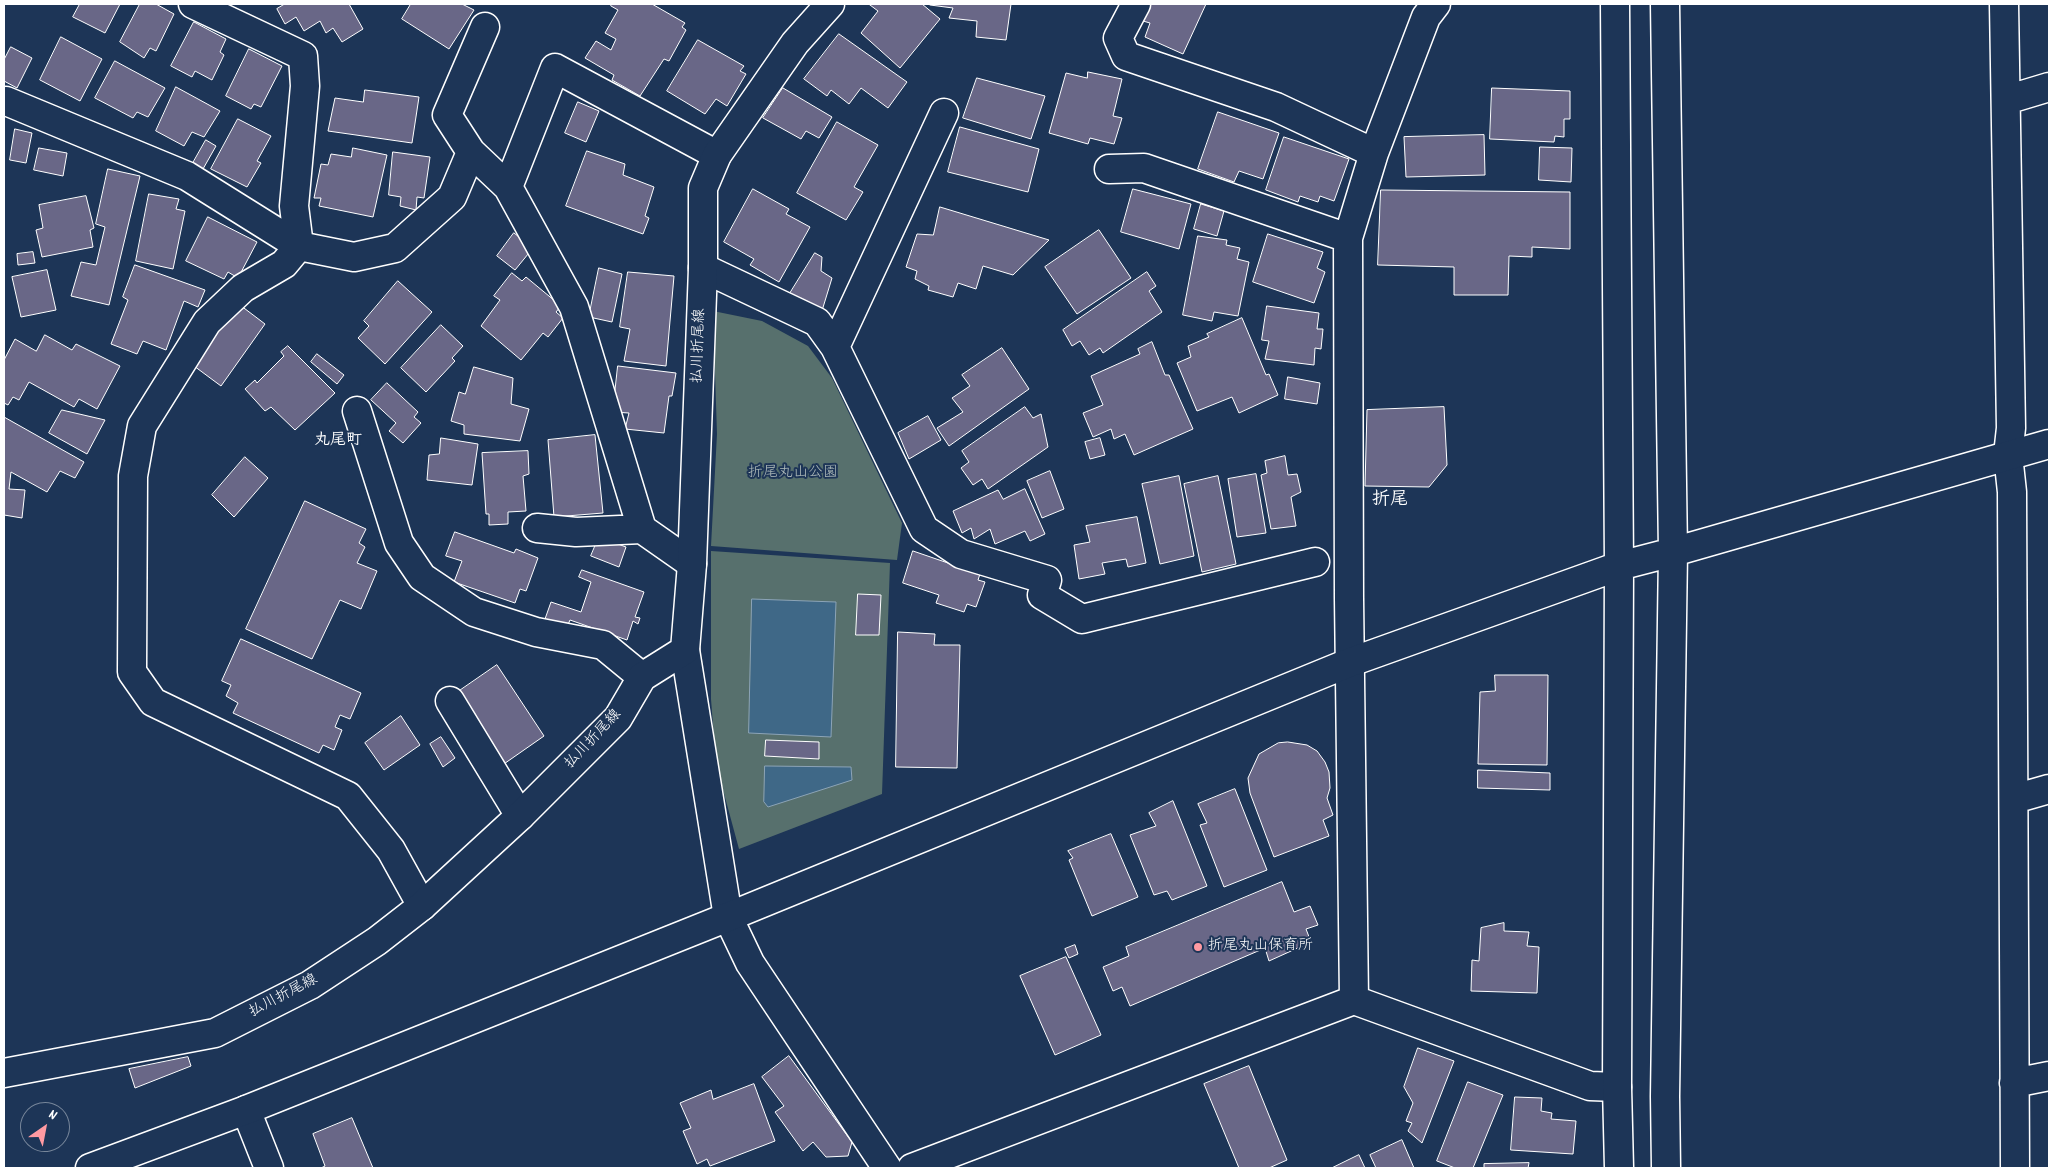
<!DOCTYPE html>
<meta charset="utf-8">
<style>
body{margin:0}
#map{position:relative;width:2053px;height:1172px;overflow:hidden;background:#1d3557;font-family:Dekko,sans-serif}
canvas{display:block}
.frame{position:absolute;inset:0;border:5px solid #fff;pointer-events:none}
.north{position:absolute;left:20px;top:1102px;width:50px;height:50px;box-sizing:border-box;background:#1d3557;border:1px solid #77869a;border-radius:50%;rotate:33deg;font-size:14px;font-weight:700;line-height:20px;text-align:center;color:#fff}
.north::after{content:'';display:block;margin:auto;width:18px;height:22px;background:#ff9aa2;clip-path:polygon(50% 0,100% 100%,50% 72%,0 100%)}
</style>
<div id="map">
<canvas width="2053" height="1172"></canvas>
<div class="frame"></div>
<div class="north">N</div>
</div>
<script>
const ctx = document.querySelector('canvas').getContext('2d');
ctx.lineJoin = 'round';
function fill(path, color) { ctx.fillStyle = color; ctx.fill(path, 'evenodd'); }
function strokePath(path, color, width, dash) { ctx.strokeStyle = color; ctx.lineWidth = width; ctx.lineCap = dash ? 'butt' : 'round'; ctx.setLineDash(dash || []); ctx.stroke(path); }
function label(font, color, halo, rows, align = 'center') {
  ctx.font = font + ' Dekko,"Klee One",sans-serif'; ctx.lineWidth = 4; ctx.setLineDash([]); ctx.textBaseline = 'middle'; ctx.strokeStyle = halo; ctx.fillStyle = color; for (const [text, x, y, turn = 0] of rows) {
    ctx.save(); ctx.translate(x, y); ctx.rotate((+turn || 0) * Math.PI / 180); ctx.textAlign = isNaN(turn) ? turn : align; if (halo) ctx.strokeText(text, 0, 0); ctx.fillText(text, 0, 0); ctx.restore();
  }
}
fill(new Path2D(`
 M 713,311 L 762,321 L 808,346 L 832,378 L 902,523 L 897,560 L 711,546 L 717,434 Z
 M 711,551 L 890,563 L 882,794 L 739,849 L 716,764 L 711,699 Z`), '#57706d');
const water = new Path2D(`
 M 752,599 L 836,602 L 831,737 L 749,733 Z
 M 765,766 L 851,767 L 852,780 L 768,807 L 764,802 Z`);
fill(water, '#3f6887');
strokePath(water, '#8ca4b7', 1);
const building = new Path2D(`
 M 80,4 L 120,4 L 105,33 L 73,17 Z
 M 140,4 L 156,4 L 174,14 L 156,51 L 150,48 L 144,58 L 120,42 Z
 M 285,4 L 349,4 L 363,29 L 342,42 L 333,28 L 326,33 L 320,21 L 304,31 L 296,17 L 285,24 L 277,9 Z
 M 411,4 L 462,4 L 474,10 L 449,49 L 402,19 Z
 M 612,4 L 652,4 L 685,23 L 682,27 L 686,30 L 669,61 L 664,59 L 640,96 L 612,80 L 614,75 L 585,58 L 596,41 L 611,50 L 616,39 L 605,33 L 618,10 L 611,6 Z
 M 871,4 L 922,4 L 940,19 L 900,68 L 861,33 L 878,11 L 870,5 Z
 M 930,4 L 1011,4 L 1006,40 L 976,37 L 977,21 L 949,18 L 953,8 L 930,5 Z
 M 1150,4 L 1206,4 L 1183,54 L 1145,37 L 1150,23 L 1143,21 Z
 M 194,22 L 226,39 L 220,52 L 224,55 L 212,80 L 195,71 L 192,77 L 171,66 Z
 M 839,34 L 907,82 L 888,108 L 861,88 L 849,104 L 831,90 L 827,96 L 804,79 Z
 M 61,37 L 102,59 L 80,101 L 40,80 Z
 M 698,40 L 744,66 L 740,71 L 746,74 L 727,106 L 716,99 L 705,114 L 667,91 Z
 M 11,47 L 32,58 L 17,88 L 4,81 L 4,60 Z
 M 249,49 L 282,66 L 261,107 L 254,104 L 251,109 L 226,96 Z
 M 115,61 L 165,88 L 148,117 L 137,112 L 133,118 L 95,98 Z
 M 1088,72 L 1122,79 L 1113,116 L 1122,118 L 1114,144 L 1090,138 L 1088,144 L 1049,133 L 1066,73 L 1087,78 Z
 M 977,78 L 1045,96 L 1031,139 L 963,118 Z
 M 176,87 L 220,111 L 204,137 L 192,132 L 184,146 L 156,131 Z
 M 783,88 L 832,117 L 819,138 L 806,131 L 801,139 L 763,118 Z
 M 1492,88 L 1570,91 L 1570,119 L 1564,119 L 1564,137 L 1555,136 L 1554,142 L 1490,139 Z
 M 365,90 L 419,97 L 412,143 L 328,131 L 335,98 L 363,102 Z
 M 578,102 L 599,111 L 586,142 L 565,133 Z
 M 1218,112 L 1279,133 L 1263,179 L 1239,171 L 1234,182 L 1198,169 Z
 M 238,119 L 271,136 L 257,161 L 261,163 L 247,187 L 211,169 Z
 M 837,122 L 878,145 L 854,187 L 863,192 L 846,220 L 797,193 Z
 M 960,127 L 1039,149 L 1028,192 L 948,172 Z
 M 15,129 L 32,133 L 26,163 L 10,160 Z
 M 1484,135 L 1485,175 L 1406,177 L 1404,137 Z
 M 1284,137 L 1349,159 L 1334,201 L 1320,196 L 1318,202 L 1300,196 L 1298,202 L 1266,190 Z
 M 206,140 L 216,146 L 203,169 L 193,163 Z
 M 1540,147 L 1572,148 L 1571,182 L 1539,180 Z
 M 39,148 L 67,153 L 63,176 L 34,170 Z
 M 353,148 L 387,155 L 373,217 L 319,206 L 321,198 L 314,198 L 321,164 L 328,165 L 331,154 L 351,157 Z
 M 587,151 L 625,164 L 623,175 L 654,187 L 645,216 L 649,218 L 643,234 L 566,206 Z
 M 393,152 L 430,157 L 424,198 L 417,197 L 416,210 L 400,206 L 401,197 L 389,195 Z
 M 108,169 L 140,176 L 109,305 L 71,296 L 81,262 L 96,265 L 105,227 L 96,224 Z
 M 753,189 L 789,209 L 786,214 L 810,227 L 779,282 L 750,265 L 754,259 L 724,242 Z
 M 1133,189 L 1191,204 L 1179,249 L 1121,232 Z
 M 1381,190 L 1570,192 L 1570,249 L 1532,247 L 1532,257 L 1509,256 L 1508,295 L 1454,295 L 1454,267 L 1378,265 Z
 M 149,194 L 179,199 L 176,209 L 185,211 L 173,269 L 136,261 Z
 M 86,196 L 94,228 L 90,230 L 93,247 L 42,257 L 36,230 L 43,228 L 39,205 Z
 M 1201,204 L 1224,211 L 1217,236 L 1194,229 Z
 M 940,207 L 1049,240 L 1013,275 L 983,266 L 976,289 L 958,283 L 953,297 L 928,290 L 929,286 L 915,279 L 917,271 L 906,267 L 917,234 L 933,235 Z
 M 208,217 L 257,242 L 238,278 L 228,272 L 224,279 L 186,261 Z
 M 1099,230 L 1131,278 L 1077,314 L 1045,267 Z
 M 514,233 L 533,248 L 515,270 L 497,256 Z
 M 1268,234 L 1323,252 L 1317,268 L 1325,272 L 1314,303 L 1253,282 Z
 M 1198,236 L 1227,240 L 1226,245 L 1240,248 L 1237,259 L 1249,262 L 1238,316 L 1214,312 L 1212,321 L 1183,315 Z
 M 33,252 L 35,263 L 18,265 L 17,254 Z
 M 815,253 L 822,257 L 821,271 L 832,278 L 821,314 L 789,295 Z
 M 135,265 L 205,290 L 198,307 L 184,301 L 166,350 L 143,341 L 137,354 L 111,344 L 128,300 L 123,297 Z
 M 599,268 L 622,274 L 612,322 L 589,317 Z
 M 47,270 L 56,310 L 21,317 L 12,277 Z
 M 628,272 L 674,276 L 666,366 L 624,361 L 630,329 L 620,327 Z
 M 1147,272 L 1156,286 L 1149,291 L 1162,312 L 1103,353 L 1100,348 L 1089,355 L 1080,341 L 1072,346 L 1063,330 Z
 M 512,273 L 522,281 L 526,277 L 561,306 L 556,312 L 563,318 L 548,337 L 543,333 L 521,360 L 481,326 L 500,300 L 494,296 Z
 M 398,281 L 432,312 L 385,364 L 358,338 L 369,326 L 364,321 Z
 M 236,302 L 265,324 L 221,386 L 194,366 L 216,335 L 213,333 Z
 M 1267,306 L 1319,313 L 1317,329 L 1323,329 L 1321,349 L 1315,348 L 1314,365 L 1265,359 L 1269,341 L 1262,340 Z
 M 1242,318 L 1266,375 L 1269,374 L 1278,395 L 1239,413 L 1232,397 L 1197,411 L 1177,363 L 1191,357 L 1188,346 L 1209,337 L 1207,334 Z
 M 441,325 L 463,346 L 452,358 L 455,361 L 426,392 L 401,368 Z
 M 45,335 L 72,350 L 76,344 L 120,366 L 97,409 L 79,399 L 74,407 L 29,382 L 19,400 L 13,397 L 8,405 L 4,403 L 4,360 L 15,339 L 36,351 Z
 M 1152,342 L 1165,375 L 1169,375 L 1193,429 L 1134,455 L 1125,434 L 1114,439 L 1111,429 L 1093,437 L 1083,413 L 1103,405 L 1091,376 L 1140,354 L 1138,349 Z
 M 288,346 L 335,393 L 295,430 L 271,407 L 265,411 L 245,389 L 255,380 L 257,383 L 284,356 L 281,352 Z
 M 1002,348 L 1029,389 L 949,446 L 937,428 L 963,412 L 952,398 L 970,386 L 962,375 Z
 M 317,354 L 344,375 L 337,384 L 311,362 Z
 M 618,366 L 676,373 L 672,396 L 669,396 L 664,433 L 625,429 L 629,413 L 613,412 Z
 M 474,367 L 513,378 L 511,404 L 529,409 L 520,441 L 464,434 L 464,425 L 451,421 L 459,392 L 465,394 Z
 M 1288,377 L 1320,383 L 1317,404 L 1285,399 Z
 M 387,383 L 418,412 L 414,417 L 421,423 L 403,443 L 389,431 L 396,423 L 371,400 Z
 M 1025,407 L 1033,418 L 1041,414 L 1048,447 L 988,489 L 982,479 L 973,485 L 961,468 L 969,462 L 962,451 Z
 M 1444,407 L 1447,465 L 1429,487 L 1365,486 L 1367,410 Z
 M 62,410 L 105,420 L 87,454 L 49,433 Z
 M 928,416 L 941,440 L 909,459 L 898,433 Z
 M 4,417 L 84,462 L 75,478 L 60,471 L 47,492 L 11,472 L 9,489 L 25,490 L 22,518 L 4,515 Z
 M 595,435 L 603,513 L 554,517 L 548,440 Z
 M 441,438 L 478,444 L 472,485 L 427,480 L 429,455 L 439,454 Z
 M 1100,438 L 1105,455 L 1090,459 L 1085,442 Z
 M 528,451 L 529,474 L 523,476 L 526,511 L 508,512 L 508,524 L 489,525 L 489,514 L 486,514 L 482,453 Z
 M 1285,456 L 1288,475 L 1297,474 L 1301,492 L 1291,497 L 1296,526 L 1271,529 L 1261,475 L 1267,473 L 1265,461 Z
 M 245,457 L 268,478 L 234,517 L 212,495 Z
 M 1050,471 L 1064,509 L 1042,518 L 1027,481 Z
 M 1256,474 L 1266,533 L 1237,537 L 1228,479 Z
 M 1179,476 L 1194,556 L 1160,564 L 1142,484 Z
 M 1218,476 L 1236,564 L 1202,572 L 1184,484 Z
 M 1025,489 L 1045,534 L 1030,541 L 1025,531 L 995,544 L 990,529 L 974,539 L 971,528 L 962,533 L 953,511 L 998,490 L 1003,499 Z
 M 305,501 L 366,529 L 359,543 L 365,547 L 357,563 L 377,571 L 361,609 L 340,600 L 312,659 L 246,629 Z
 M 1137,517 L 1146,563 L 1128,567 L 1126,559 L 1102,563 L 1105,574 L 1079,579 L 1074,545 L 1090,542 L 1086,526 Z
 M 455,532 L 514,553 L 516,549 L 538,558 L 526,591 L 520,589 L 515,603 L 454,582 L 462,561 L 446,556 Z
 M 599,537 L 626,547 L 619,567 L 591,556 Z
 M 913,551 L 980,574 L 978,580 L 985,582 L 976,607 L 967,604 L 964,612 L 936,603 L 939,595 L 903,583 Z
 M 582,570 L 644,592 L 635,617 L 640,618 L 638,624 L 633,621 L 627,640 L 570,620 L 567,627 L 545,619 L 551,602 L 581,612 L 591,582 L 579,577 Z
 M 858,594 L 881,595 L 879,635 L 856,635 Z
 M 898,632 L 935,634 L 934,645 L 960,645 L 957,768 L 896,767 Z
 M 241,639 L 361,693 L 350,719 L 340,715 L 335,727 L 342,730 L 334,750 L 323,745 L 319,753 L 233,713 L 238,703 L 226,696 L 231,685 L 222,681 Z
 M 497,665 L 544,736 L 501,766 L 455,694 Z
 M 1495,675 L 1548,675 L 1547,765 L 1478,764 L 1480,692 L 1495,691 Z
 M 401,716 L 420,745 L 384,770 L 365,743 Z
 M 441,737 L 455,758 L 443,767 L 430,744 Z
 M 766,740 L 819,742 L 819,759 L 765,756 Z
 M 1288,742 L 1307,745 L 1317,751 L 1325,762 L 1329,772 L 1330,788 L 1327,798 L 1333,815 L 1323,820 L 1329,836 L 1274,857 L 1250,793 L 1248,778 L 1259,754 L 1278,743 Z
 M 1478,770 L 1550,773 L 1550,790 L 1478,788 Z
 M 1235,789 L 1267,870 L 1224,887 L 1200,825 L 1207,823 L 1198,804 Z
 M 1173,801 L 1207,886 L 1172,900 L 1167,891 L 1154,895 L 1130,835 L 1156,826 L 1149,813 Z
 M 1111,834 L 1138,897 L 1092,916 L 1069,860 L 1073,858 L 1068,851 Z
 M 1282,882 L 1294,912 L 1310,906 L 1318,925 L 1306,929 L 1311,942 L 1269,961 L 1265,948 L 1130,1006 L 1122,987 L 1113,991 L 1103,967 L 1129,956 L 1126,947 Z
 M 1504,923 L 1504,931 L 1529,932 L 1527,946 L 1539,947 L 1537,993 L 1471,991 L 1472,960 L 1479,961 L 1481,928 Z
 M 1075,945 L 1078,954 L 1069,958 L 1065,949 Z
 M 1066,957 L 1101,1035 L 1055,1055 L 1020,976 Z
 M 1418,1048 L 1454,1061 L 1422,1143 L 1408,1131 L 1412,1123 L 1406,1121 L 1413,1103 L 1404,1087 Z
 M 789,1056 L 852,1142 L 848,1156 L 826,1157 L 813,1142 L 803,1151 L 775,1112 L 784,1106 L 762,1077 Z
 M 188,1057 L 191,1066 L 135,1088 L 129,1069 Z
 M 1249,1066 L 1287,1160 L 1269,1168 L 1239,1168 L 1204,1084 Z
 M 1468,1082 L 1503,1095 L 1473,1168 L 1455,1168 L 1437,1161 Z
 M 754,1084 L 775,1141 L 710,1166 L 707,1159 L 697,1164 L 683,1131 L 691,1128 L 680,1103 L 711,1090 L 713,1099 Z
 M 1515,1097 L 1542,1098 L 1541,1111 L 1552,1113 L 1551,1119 L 1576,1121 L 1573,1154 L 1511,1150 Z
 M 352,1118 L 373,1168 L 321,1168 L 325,1166 L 313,1134 Z
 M 1402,1140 L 1414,1168 L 1376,1168 L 1370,1155 Z
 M 1359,1155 L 1365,1168 L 1332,1168 Z
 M 1529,1163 L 1528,1168 L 1484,1168 L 1484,1164 Z`);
fill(building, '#696787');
strokePath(building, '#fff', 1);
const street = new Path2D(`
 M 193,4 L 303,56 L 305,86 L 294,206 L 299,246 L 284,264 L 243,288 L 207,322 L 142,426 L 133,476 L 132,672 L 153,702 L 348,796 L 391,850 L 422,906
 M 1136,4 L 1118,38 L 1126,56 L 1276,107 L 1374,153
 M 2004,4 L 2011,428 L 2008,455 L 2012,492 L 2015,1168
 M 485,27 L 447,115 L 471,152 L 508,187 L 574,307 L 642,529 L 692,564
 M 2006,100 L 2049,87
 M 6,101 L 187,176 L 299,246 L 354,257 L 395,248 L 452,197 L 471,152
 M 1109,169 L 1144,168 L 1348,238
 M 508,187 L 555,68 L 717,155
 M 703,268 L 817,322 L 835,347 L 924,529 L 961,554 L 1047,580 L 1042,595 L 1082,619 L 1315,562
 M 835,347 L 944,113
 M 357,411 L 399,543 L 422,577 L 474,612 L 536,632 L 603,645 L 642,677
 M 537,528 L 576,532 L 642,529
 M 685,650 L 728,917 L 750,963 L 887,1168
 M 450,701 L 520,816
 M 2014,799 L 2049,789
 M 1354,1000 L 1349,598 L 1348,238 L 1374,153 L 1426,17 L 1436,4
 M 2014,1083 L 2049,1076
 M 246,1110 L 269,1168
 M 912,1168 L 1354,1000 L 1590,1086 L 1617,1087`);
const secondary = new Path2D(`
 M 1615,4 L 1619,566 L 1617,1087 L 1619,1168
 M 1665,4 L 1673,552 L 1665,1096 L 1666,1168
 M 4,1073 L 215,1033 L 310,985 L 377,941 L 422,906 L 520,816 L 618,718 L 642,677 L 685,650 L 692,564 L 703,268 L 703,188 L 717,155 L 795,43 L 830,4
 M 90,1168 L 246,1110 L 728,917 L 1351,662 L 1619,566 L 1673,552 L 2049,444`);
strokePath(street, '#fff', 31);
strokePath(secondary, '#fff', 31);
strokePath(street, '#1d3557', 28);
strokePath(secondary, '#1d3557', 28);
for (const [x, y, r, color] of [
 [1198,947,5,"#ff9aa2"]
]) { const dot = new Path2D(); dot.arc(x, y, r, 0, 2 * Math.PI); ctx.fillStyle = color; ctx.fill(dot); strokePath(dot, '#1d3557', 2); }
label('15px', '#fff', '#1d3557', [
 ["払川折尾線",700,346,-88],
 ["払川折尾線",594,740,-47],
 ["払川折尾線",284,997,-28]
]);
label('15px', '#b3bfbd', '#1d3557', [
 ["折尾丸山公園",793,474]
]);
label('15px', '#fff', '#1d3557', [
 ["折尾丸山保育所",1208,947]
], 'left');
label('bold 16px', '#fff', '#1d3557', [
 ["丸尾町",338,442]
]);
label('bold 18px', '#fff', '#1d3557', [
 ["折尾",1390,502]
]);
</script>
